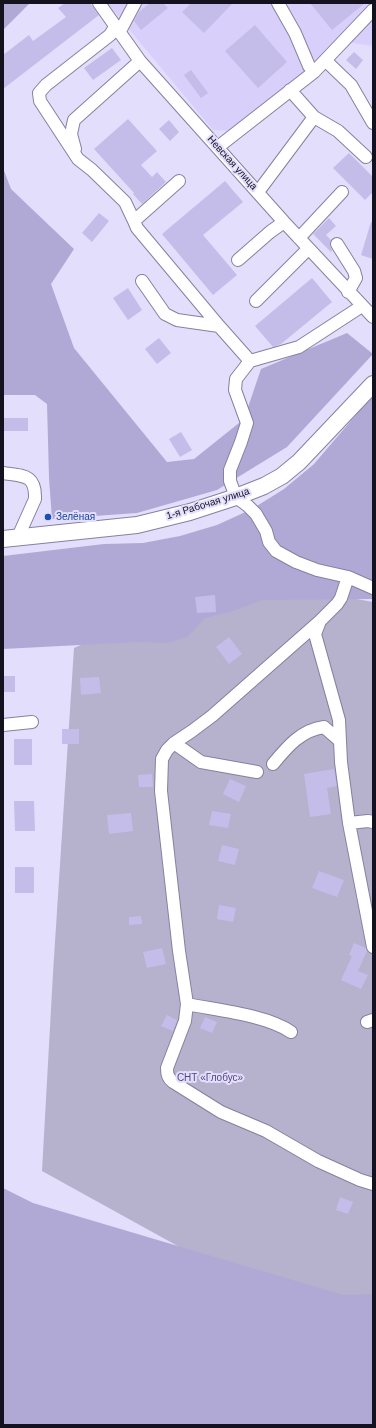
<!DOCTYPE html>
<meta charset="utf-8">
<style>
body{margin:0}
#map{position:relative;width:376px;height:1428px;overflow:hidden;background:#e3defc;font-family:Helvetica,sans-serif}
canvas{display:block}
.frame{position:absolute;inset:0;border:4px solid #15121f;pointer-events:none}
</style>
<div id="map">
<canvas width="376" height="1428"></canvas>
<div class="frame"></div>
</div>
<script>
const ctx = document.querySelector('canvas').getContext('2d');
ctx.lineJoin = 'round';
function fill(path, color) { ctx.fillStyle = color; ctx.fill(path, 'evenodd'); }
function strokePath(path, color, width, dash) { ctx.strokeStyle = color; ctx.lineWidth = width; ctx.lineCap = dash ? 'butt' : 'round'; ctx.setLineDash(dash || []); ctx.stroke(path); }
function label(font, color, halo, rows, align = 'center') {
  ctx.font = font + ' Helvetica,sans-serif'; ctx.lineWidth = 4; ctx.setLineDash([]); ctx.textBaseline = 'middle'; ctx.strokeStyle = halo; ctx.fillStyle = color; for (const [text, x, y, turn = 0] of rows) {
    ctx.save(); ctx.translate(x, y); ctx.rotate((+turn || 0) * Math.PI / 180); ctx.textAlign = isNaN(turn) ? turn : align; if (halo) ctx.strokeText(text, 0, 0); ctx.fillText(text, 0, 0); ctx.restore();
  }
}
fill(new Path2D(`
 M 107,3 L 373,3 L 373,46 L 340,41 L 235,131 L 213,130 Z`), '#d8d0fb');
fill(new Path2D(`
 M 237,577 L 373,602 L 373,1354 L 42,1171 L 53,973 L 74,648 Z`), '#b6b1cc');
fill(new Path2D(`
 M 3,3 L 30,3 L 3,30 Z
 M 3,168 L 11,189 L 74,249 L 51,284 L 74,348 L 167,462 L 194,459 L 244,419 L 261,369 L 347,333 L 373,354 L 287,447 L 217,490 L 137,513 L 52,519 L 49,478 L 47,404 L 35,395 L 3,395 Z
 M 373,395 L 373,599 L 262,600 L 233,611 L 205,618 L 187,637 L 168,643 L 138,642 L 3,649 L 3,556 L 104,544 L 143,543 L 180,536 L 217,525 L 252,509 L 284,489 L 314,464 Z
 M 3,1188 L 33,1203 L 343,1295 L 373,1294 L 373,1425 L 3,1425 Z`), '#b1a9d5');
fill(new Path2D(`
 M 65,3 L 90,3 L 99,15 L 3,89 L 3,55 L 29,35 L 33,41 L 66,17 L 58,8 Z
 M 150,3 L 163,3 L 168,8 L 141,30 L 134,21 L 139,12 Z
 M 191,3 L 233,3 L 204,33 L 182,12 Z
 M 310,3 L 365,3 L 332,30 Z
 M 255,25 L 287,62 L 258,88 L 225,51 Z
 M 112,48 L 121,60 L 93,80 L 84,68 Z
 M 354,52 L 363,60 L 356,69 L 346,60 Z
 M 191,70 L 208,93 L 201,98 L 184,75 Z
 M 128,119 L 157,151 L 141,165 L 152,177 L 157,172 L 166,182 L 142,204 L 133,194 L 134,193 L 94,149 Z
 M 169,120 L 179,132 L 170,141 L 159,129 Z
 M 349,153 L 373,177 L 373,192 L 365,200 L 333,168 Z
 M 225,181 L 243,202 L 203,235 L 237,275 L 213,295 L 162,234 Z
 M 99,213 L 109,221 L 92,242 L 82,233 Z
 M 329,218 L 336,226 L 326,235 L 331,240 L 330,245 L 332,251 L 331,252 L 313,234 Z
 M 371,222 L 373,222 L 373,259 L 361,255 Z
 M 312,278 L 332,302 L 281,344 L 273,347 L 255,326 Z
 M 128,288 L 142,310 L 128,320 L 113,298 Z
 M 159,338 L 171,353 L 157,364 L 145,349 Z
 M 3,418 L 28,418 L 28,431 L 3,431 Z
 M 181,432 L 192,450 L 180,457 L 169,439 Z
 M 215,595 L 216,612 L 197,613 L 195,597 Z
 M 229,637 L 242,654 L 229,664 L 216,647 Z
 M 3,676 L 15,676 L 15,692 L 3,692 Z
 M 99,677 L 101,693 L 81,695 L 80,678 Z
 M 62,729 L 79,729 L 79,744 L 62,744 Z
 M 14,739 L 32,739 L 32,765 L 14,765 Z
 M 334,769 L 337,786 L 327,788 L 331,814 L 310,817 L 304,774 Z
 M 152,774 L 153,787 L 139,787 L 138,775 Z
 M 230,779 L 246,786 L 239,802 L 223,794 Z
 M 14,801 L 34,801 L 35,831 L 15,831 Z
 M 212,811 L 231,814 L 228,828 L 209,825 Z
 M 131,813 L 133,831 L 109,834 L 107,815 Z
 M 222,845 L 239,849 L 235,865 L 218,861 Z
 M 15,867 L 34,867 L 34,893 L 15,893 Z
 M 319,871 L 344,880 L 337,897 L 312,888 Z
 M 219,905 L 236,908 L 233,922 L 217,919 Z
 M 141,916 L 142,924 L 129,925 L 129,917 Z
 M 354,943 L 366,948 L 367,951 L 358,971 L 368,975 L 361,989 L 341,980 L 352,956 L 349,955 Z
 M 162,948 L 166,964 L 147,968 L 143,952 Z
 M 167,1015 L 177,1020 L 173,1031 L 161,1026 Z
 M 205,1017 L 217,1022 L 212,1033 L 200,1028 Z
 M 340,1197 L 353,1202 L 348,1214 L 336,1210 Z`), '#c5bde9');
const minor = new Path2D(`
 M 99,3 L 140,61 L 284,222 L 373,317
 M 278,3 L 295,33 L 309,66 L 314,72
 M 115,27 L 110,35 L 46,85 L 39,93 L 40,101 L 78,159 L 92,170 L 125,202 L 134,221
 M 119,33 L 135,3
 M 326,61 L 351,85 L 373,123
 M 290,90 L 314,117 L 338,131 L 366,157
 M 218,147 L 314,72 L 373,10
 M 75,149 L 71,134 L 74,120 L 140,61
 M 179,181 L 134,221 L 137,228 L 219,326 L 250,361 L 236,379 L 235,390 L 247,423 L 241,442 L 230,470 L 230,481 L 236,497 L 248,506 L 256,514 L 266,531 L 269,542 L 276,551 L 296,562 L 317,570 L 348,577 L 373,588
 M 258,192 L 314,117
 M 299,238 L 342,192
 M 337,244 L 354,271 L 356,278 L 348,292
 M 238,260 L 270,232 L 284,222
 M 142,281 L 165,314 L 177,320 L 219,326
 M 256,301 L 308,249
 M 250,361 L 299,347 L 362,306
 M 3,473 C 23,476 36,474 35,499 L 18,537
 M 348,577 L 341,598 L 337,604 L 320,621 L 212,716 L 192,731 L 174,743 L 167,750 L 162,759 L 161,791 L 179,951 L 187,1004 L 185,1021 L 167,1068 C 167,1075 168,1078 173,1082 L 221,1112 L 266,1131 L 318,1161 L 360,1180 L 373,1184
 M 320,621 L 315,634 L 339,720 L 341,762 L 349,823 L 373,947
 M 3,725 L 32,722
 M 174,743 L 201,762 L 257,772
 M 273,764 C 287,747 301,730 324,727 L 340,741
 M 349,823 L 368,821 L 373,822
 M 187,1004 C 216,1010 267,1015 291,1032
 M 367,1022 L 373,1020`);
const major = new Path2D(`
 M 3,539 L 137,525 L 190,512 L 236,497 L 264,486 L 282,476 L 299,462 L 373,384`);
strokePath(minor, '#8680a1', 14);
strokePath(major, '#8680a1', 18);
strokePath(minor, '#fff', 12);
strokePath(major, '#fff', 16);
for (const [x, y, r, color] of [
 [48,517,4,"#1a4fb4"]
]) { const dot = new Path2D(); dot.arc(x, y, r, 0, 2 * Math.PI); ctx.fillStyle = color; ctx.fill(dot); strokePath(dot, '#e3defc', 1.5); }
label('10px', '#15121f', '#e3defc', [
 ["Невская улица",232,163,48],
 ["1-я Рабочая улица",208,504,-17]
]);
label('10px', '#164399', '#e3defc', [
 ["Зелёная",56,517]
], 'left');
label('10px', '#544680', '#e3defc', [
 ["СНТ «Глобус»",210,1078]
]);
</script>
